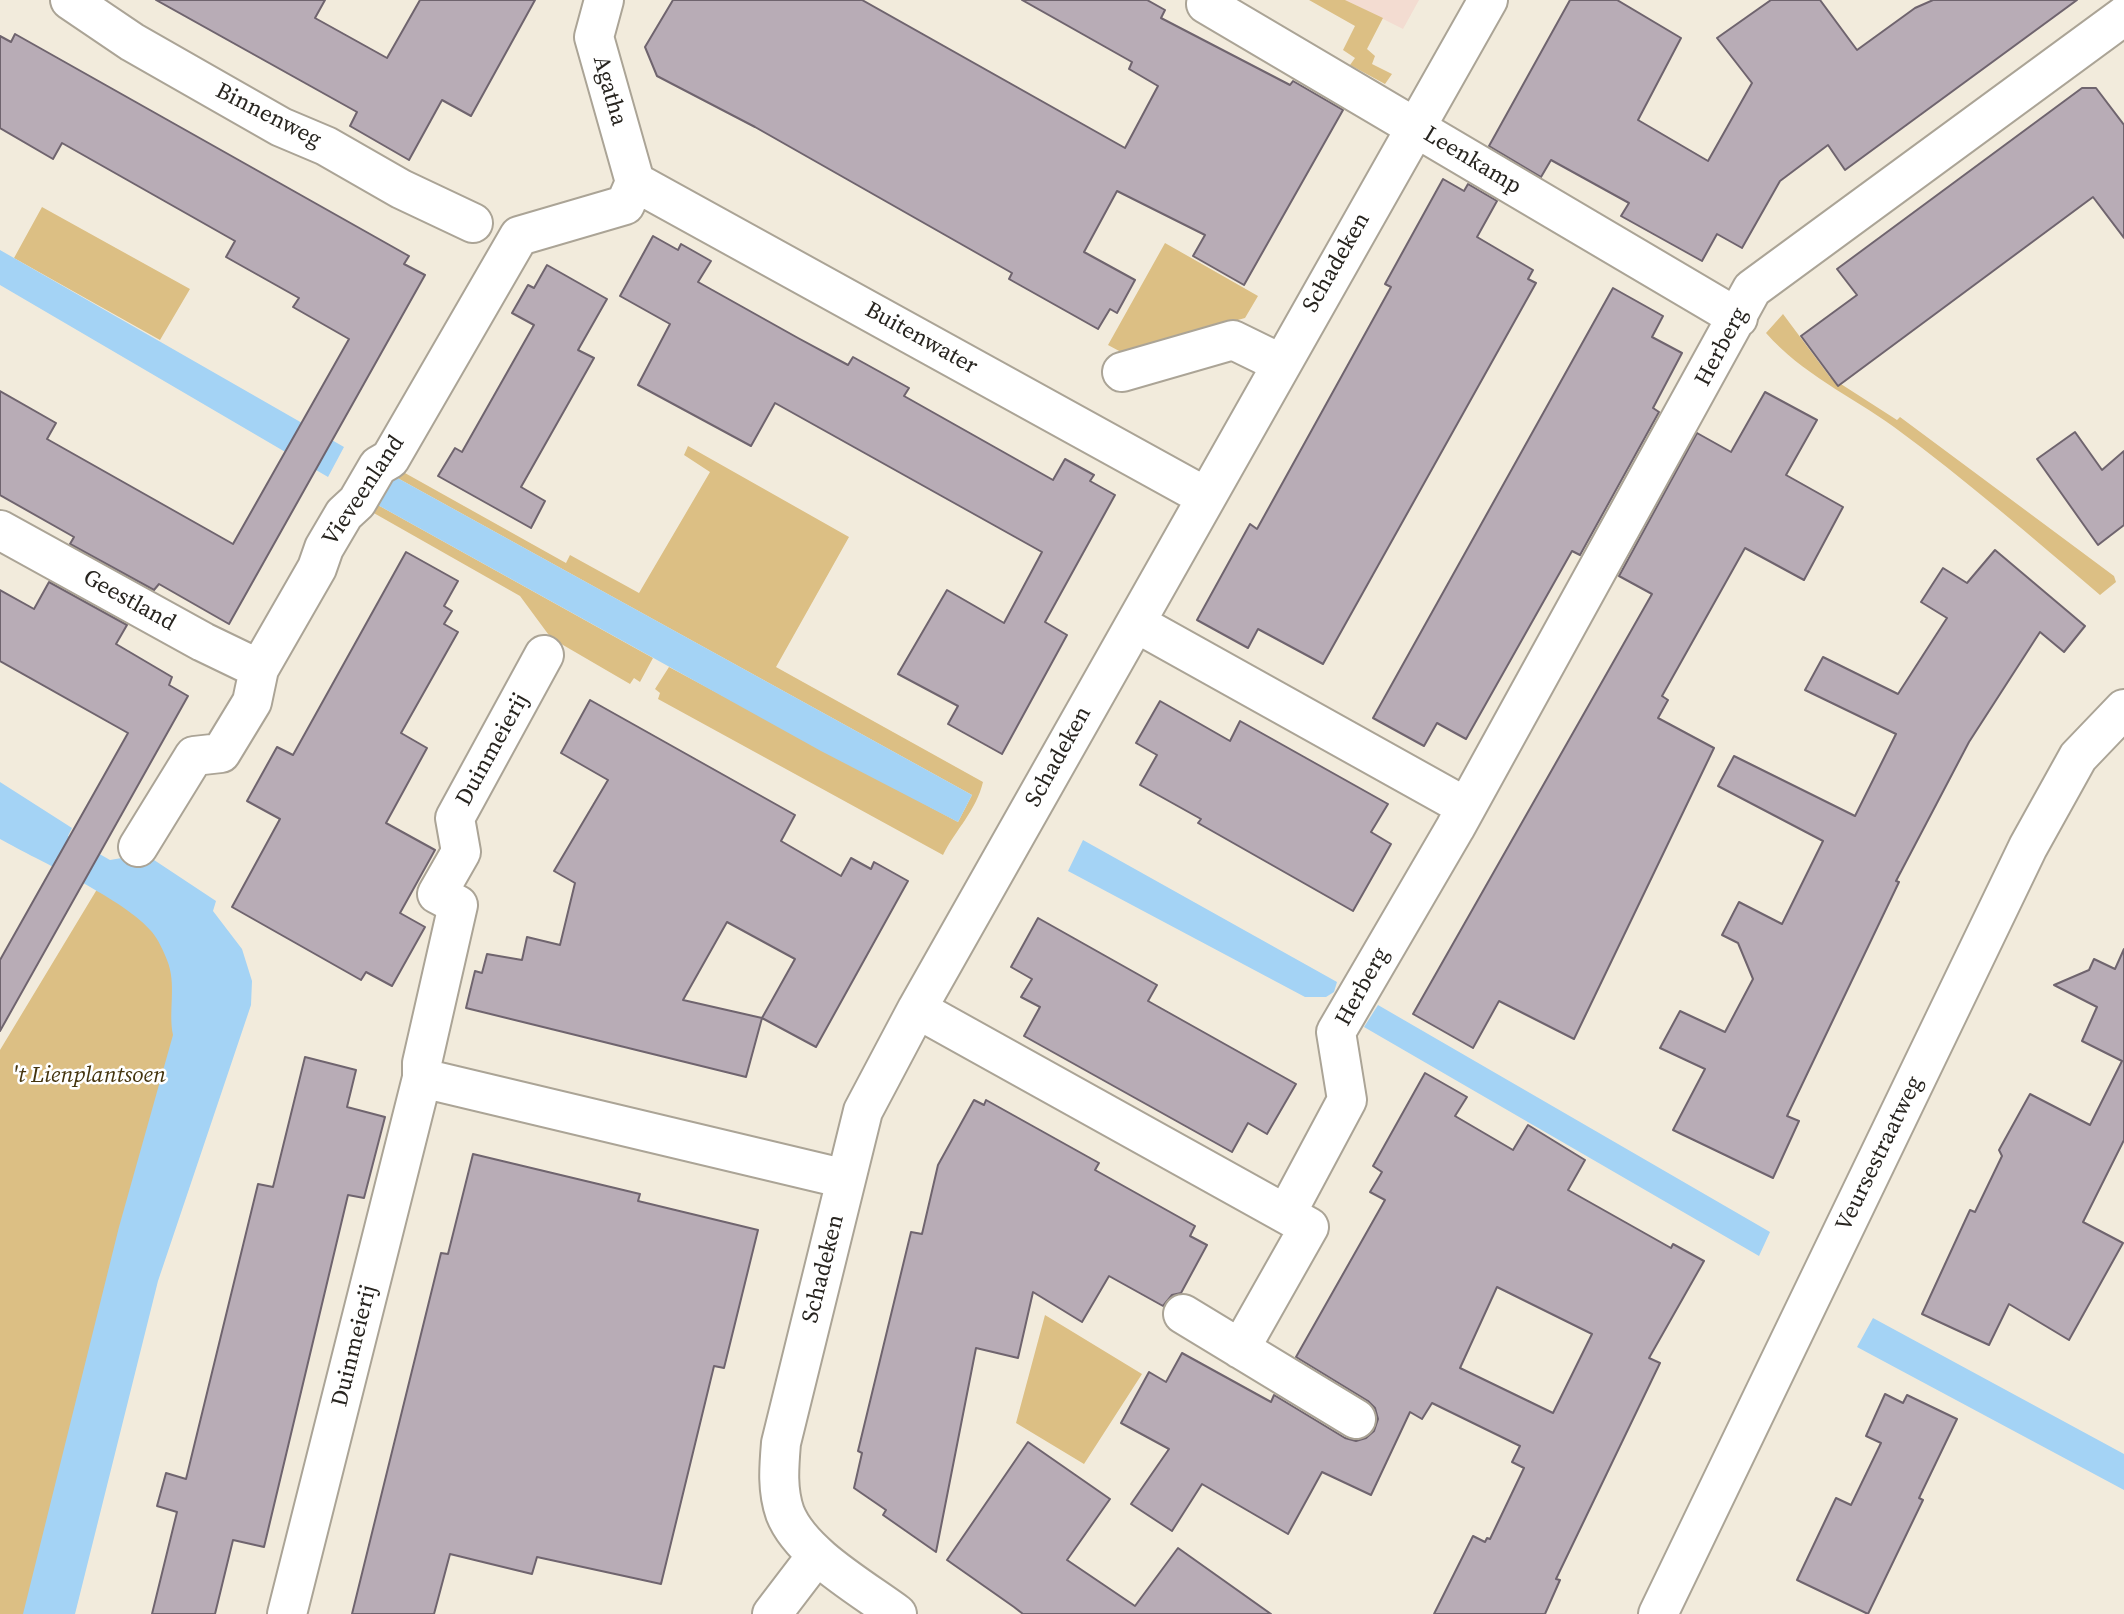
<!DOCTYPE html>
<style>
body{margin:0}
canvas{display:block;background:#f2ebdc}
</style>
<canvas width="2124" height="1614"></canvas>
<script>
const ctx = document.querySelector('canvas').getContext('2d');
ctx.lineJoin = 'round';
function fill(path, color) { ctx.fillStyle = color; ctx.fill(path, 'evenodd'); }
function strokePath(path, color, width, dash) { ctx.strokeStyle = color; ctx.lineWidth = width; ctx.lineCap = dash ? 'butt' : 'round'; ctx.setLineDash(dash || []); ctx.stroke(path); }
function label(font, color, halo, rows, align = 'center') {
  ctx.font = font + ' "Source Serif 4",serif'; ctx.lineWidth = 5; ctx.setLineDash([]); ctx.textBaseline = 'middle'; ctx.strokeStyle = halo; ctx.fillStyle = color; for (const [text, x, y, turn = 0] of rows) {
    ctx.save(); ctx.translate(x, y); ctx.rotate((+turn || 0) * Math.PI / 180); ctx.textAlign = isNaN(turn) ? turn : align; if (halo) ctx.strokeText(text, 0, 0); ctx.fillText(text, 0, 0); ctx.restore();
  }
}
fill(new Path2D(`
 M 1345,0 L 1419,0 L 1403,29 Z`), '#f3dcd1');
fill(new Path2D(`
 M 1309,0 L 1345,0 L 1383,18 L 1367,49 L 1375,56 L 1372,64 L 1392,74 L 1385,84 L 1350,65 L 1355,58 L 1343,50 L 1355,26 Z
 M 42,207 L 190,289 L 160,340 L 14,258 Z
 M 1165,243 L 1258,296 L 1245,318 L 1121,352 L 1108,345 Z
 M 1783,314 L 1830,377 L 1897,420 L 1900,417 L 2114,576 L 2116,582 L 2100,595 C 2033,538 1966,480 1894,427 C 1851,396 1802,374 1766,333 Z
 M 688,446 L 849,537 L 776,667 L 983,782 C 976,811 956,829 943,855 L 658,699 L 660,693 L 655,689 L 669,667 L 958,822 L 972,795 L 392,475 L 396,468 L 566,563 L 570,555 L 639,593 L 710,472 L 684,455 Z
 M 376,504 L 653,658 L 640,682 L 634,678 L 630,684 L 551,638 L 520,596 L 372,512 Z
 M 99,886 L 161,925 L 193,1032 L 33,1614 L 0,1614 L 0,1050 Z
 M 1045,1315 L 1142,1374 L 1084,1464 L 1016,1423 Z`), '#dcbf84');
fill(new Path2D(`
 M 0,250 L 344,447 L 328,477 L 0,285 Z
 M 392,475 L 972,795 L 958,822 L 821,751 L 376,504 Z
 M 0,782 L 72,828 L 68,836 L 110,860 L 145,854 L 216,901 L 213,911 L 242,949 L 252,981 L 251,1005 L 158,1281 L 75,1614 L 23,1614 L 119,1227 L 173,1035 C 168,1011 177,984 167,960 C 164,952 158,939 152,932 C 126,900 39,861 0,839 Z
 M 1083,840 L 1337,982 L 1334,992 L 1326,997 L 1305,997 L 1068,871 Z
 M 1378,1005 L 1770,1232 L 1759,1256 L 1364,1027 Z
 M 1873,1318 L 2124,1454 L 2124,1490 L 1857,1347 Z`), '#a4d3f5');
const building = new Path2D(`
 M 156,0 L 325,0 L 315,18 L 387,58 L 420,0 L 535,0 L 471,116 L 442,100 L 409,160 L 350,126 L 357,112 Z
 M 673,0 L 862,0 L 1125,148 L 1158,86 L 1129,69 L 1132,62 L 1022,0 L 1147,0 L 1165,10 L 1161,18 L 1290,85 L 1293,81 L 1343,110 L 1244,285 L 1193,256 L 1205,235 L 1117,191 L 1084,252 L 1135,280 L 1117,313 L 1110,309 L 1098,329 L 1009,279 L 1012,273 L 755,127 L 657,76 L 645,47 Z
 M 1570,0 L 1617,0 L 1681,38 L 1638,120 L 1708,161 L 1752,83 L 1717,38 L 1771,0 L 1820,0 L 1857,50 L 1915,8 L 1933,0 L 2077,0 L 1845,170 L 1828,145 L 1780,181 L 1742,248 L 1717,234 L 1702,261 L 1621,216 L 1629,203 L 1551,160 L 1541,177 L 1489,146 Z
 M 15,34 L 409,256 L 404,264 L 425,275 L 229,624 L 159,584 L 154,590 L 70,544 L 74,537 L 0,495 L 0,391 L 56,423 L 47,439 L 233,544 L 349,339 L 293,307 L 299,298 L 226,257 L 235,241 L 62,143 L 53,159 L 0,128 L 0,36 L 11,42 Z
 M 2082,88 L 2096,88 L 2124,125 L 2124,238 L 2093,197 L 1838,386 L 1801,336 L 1857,295 L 1837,269 Z
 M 1443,179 L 1464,191 L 1468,184 L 1497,201 L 1477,237 L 1533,270 L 1528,279 L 1536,283 L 1323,664 L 1258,629 L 1248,648 L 1197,620 L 1250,524 L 1257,529 L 1391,287 L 1385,284 Z
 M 653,236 L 678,250 L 681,244 L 711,261 L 698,282 L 798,338 L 848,365 L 853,357 L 909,388 L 904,396 L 1053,480 L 1065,459 L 1094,475 L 1090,481 L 1115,495 L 1045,622 L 1067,635 L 1002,754 L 948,724 L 958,706 L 898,674 L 947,590 L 1004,623 L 1042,552 L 775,403 L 751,446 L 638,385 L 670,324 L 620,296 Z
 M 547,265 L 607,299 L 578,350 L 594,358 L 521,487 L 545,501 L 531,528 L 438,476 L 455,448 L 462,452 L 534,325 L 512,313 L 528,285 L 534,288 Z
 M 1613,288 L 1663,316 L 1652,337 L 1682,353 L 1653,408 L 1659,412 L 1580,555 L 1572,551 L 1466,739 L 1437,723 L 1424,746 L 1373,718 Z
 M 1765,392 L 1817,420 L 1786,475 L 1843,507 L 1804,580 L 1745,548 L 1662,696 L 1668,700 L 1658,718 L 1714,748 L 1574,1039 L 1499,1001 L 1473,1048 L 1413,1014 L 1652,594 L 1619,576 L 1697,433 L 1731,452 Z
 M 2075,432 L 2102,470 L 2124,451 L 2124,525 L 2098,545 L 2037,459 Z
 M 1995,550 L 2085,626 L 2064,652 L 2040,632 L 1969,742 L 1896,881 L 1899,882 L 1787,1116 L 1799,1121 L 1773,1178 L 1673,1130 L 1705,1069 L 1660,1048 L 1680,1011 L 1725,1032 L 1753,979 L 1738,943 L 1722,935 L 1739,902 L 1782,924 L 1823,841 L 1718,786 L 1734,756 L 1855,816 L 1896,734 L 1805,690 L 1823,657 L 1898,694 L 1947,618 L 1921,602 L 1943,568 L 1967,583 Z
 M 406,552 L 458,581 L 444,606 L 452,611 L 444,624 L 458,632 L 401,733 L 427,748 L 386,823 L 435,850 L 400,913 L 425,927 L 392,986 L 366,972 L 361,980 L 232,907 L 280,819 L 247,801 L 277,747 L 293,755 Z
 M 49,582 L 127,625 L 116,644 L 172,677 L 169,685 L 188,696 L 0,1031 L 0,960 L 128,733 L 0,661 L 0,590 L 34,609 Z
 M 590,700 L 795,815 L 781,841 L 841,876 L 851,858 L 871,869 L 874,862 L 908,881 L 816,1047 L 762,1018 L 795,959 L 727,922 L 683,1000 L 762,1018 L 746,1077 L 466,1008 L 475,971 L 482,973 L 487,954 L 522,960 L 527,937 L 560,945 L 575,883 L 554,871 L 608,780 L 561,753 Z
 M 1160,701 L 1230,741 L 1240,721 L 1388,804 L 1371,832 L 1391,844 L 1353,911 L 1198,823 L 1201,819 L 1140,785 L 1157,755 L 1136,743 Z
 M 1038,918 L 1157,985 L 1148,1001 L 1296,1084 L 1267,1134 L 1248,1123 L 1232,1152 L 1024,1036 L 1040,1007 L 1021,997 L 1032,979 L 1011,967 Z
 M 2124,949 L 2124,1140 L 2083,1222 L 2123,1243 L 2069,1340 L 2009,1304 L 1989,1345 L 1922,1314 L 1970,1210 L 1975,1212 L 2002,1156 L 1999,1150 L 2030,1094 L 2090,1125 L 2122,1061 L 2082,1041 L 2097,1007 L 2054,985 L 2089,970 L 2094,959 L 2115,969 Z
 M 305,1057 L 356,1070 L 347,1107 L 385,1117 L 364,1198 L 348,1195 L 264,1547 L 233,1540 L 215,1614 L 152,1614 L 177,1512 L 157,1506 L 166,1473 L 186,1479 L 258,1184 L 273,1187 Z
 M 1425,1073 L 1467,1097 L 1455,1116 L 1513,1150 L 1528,1125 L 1585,1160 L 1568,1190 L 1671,1248 L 1673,1244 L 1704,1261 L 1649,1358 L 1660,1363 L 1556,1579 L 1560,1580 L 1545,1614 L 1434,1614 L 1473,1536 L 1485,1542 L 1487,1538 L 1490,1539 L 1524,1468 L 1512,1462 L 1520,1446 L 1432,1403 L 1422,1419 L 1410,1412 L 1371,1495 L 1322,1472 L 1288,1534 L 1202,1484 L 1172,1531 L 1131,1504 L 1169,1449 L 1121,1423 L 1149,1372 L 1166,1382 L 1182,1353 L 1271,1402 L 1274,1395 L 1345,1438 L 1356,1441 L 1366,1438 L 1374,1431 L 1378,1419 L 1375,1408 L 1368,1401 L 1296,1357 L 1385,1200 L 1370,1192 L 1382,1172 L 1373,1166 ZM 1497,1287 L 1592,1334 L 1553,1413 L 1460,1368 Z
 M 974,1100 L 984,1105 L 986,1100 L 1099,1163 L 1095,1170 L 1195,1226 L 1190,1236 L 1207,1245 L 1181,1293 L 1172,1295 L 1163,1306 L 1109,1276 L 1082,1322 L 1033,1292 L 1018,1358 L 976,1348 L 936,1552 L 883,1515 L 886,1510 L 854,1488 L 862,1453 L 858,1451 L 911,1232 L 922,1234 L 938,1165 Z
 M 473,1154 L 640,1194 L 638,1201 L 758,1230 L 724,1368 L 714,1366 L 661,1584 L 537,1557 L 532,1574 L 450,1554 L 434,1614 L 352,1614 L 441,1253 L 448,1254 Z
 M 1885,1394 L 1903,1403 L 1907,1395 L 1957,1419 L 1919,1498 L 1923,1500 L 1868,1614 L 1797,1580 L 1836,1498 L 1851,1505 L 1881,1443 L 1866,1436 Z
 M 1028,1442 L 1110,1499 L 1067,1560 L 1135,1606 L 1178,1548 L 1271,1614 L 1023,1614 L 1014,1607 L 947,1560 Z`);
fill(building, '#b8acb6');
strokePath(building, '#6f646e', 2);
const minor = new Path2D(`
 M 70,0 L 132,42 L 281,127 L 326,146 L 401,189 L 473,223
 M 604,0 L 594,37 L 635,182
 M 1206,4 L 1738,318
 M 635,182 L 1206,497
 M 1122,372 L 1233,340 L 1280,363
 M 0,530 L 203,642 L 259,669
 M 1136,623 L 1466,807
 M 138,847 L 194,756 L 221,753 L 252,702 L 259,669 L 317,568 L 324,548 L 344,514 L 357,502 L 378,466 L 390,459 L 519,236 L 625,205 L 635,182
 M 917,1009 L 1309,1227 L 1240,1349
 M 422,1078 L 422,1063 L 458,905 L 437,894 L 461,852 L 455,818 L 544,655
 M 1286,1214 L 1347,1100 L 1336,1032 L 1455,828 L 1752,289 L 2124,16
 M 1183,1314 L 1356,1419
 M 287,1614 L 422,1078 L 846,1179
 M 772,1614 L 817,1555
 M 897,1614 C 862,1588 801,1554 785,1513 C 777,1490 779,1467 781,1443 L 863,1111 L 917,1009 L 1488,0
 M 1658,1614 L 2028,847 L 2078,757 L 2124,709`);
strokePath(minor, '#aba496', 42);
strokePath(minor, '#fff', 38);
label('23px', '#27241f', '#fff', [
 ["Agatha",609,91,74],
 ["Binnenweg",268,116,27],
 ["Leenkamp",1472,161,31],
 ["Schadeken",1337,263,-60],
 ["Buitenwater",921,339,29],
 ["Herberg",1722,347,-62],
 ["Vieveenland",364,491,-56],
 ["Geestland",129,601,29],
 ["Duinmeierij",493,750,-61],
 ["Schadeken",1059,757,-61],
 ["Herberg",1363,987,-61],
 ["Veursestraatweg",1880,1154,-64],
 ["Schadeken",824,1269,-76],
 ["Duinmeierij",355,1346,-76]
]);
label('italic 23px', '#44340e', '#fff', [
 ["'t Lienplantsoen",89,1076]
]);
</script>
